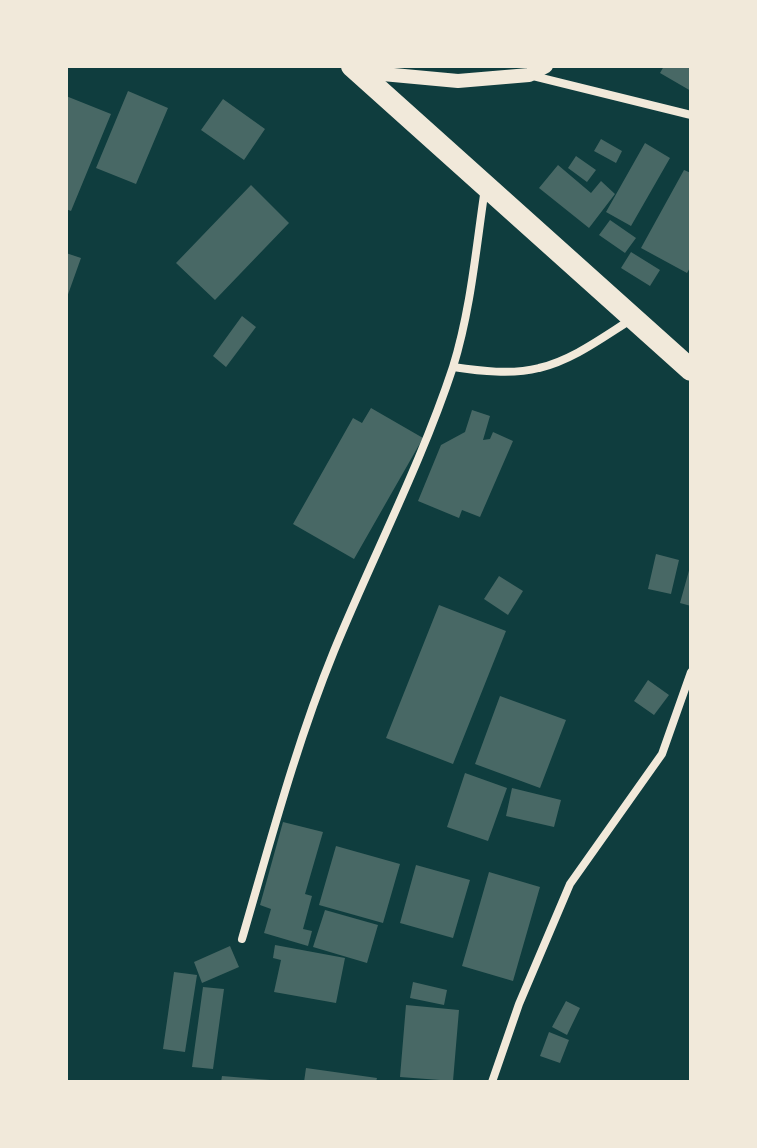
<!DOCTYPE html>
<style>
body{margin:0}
#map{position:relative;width:757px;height:1148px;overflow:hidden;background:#0f3d3e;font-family:"Zilla Slab",serif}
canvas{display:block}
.frame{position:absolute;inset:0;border:68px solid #f1e9da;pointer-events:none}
</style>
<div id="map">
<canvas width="757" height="1148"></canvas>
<div class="frame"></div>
</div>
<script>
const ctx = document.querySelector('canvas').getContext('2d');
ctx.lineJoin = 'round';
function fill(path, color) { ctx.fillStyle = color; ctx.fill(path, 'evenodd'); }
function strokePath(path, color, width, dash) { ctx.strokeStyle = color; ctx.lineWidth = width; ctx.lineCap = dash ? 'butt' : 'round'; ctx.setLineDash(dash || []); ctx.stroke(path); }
fill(new Path2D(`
 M 664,66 L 691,66 L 691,91 L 660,73 Z
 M 128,91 L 168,108 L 136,184 L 96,168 Z
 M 66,96 L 111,114 L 71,211 L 66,209 Z
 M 223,99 L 265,129 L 244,160 L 201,130 Z
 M 601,139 L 622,151 L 616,163 L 594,151 Z
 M 645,143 L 670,158 L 631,226 L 606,212 Z
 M 576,156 L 596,170 L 587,182 L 568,168 Z
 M 558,165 L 591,193 L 601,181 L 615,194 L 589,228 L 539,188 Z
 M 684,170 L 691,173 L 691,266 L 687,273 L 641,248 Z
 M 251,185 L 289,223 L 215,300 L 176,263 Z
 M 610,220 L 636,238 L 625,253 L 599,235 Z
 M 631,252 L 660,270 L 650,286 L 621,268 Z
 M 66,253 L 81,258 L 66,300 Z
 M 242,316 L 256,327 L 226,367 L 213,356 Z
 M 371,408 L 423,438 L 354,559 L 293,524 L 353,418 L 362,423 Z
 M 472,410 L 490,416 L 483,440 L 490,439 L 493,432 L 513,441 L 480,517 L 462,510 L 459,518 L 418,501 L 441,445 L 465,432 Z
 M 656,554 L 679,560 L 671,594 L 648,589 Z
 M 690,567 L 691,567 L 691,606 L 680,603 Z
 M 499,576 L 523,591 L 508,615 L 484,599 Z
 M 439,605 L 506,631 L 453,764 L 386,738 Z
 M 648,680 L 669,695 L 654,715 L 634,701 Z
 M 500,696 L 566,720 L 540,788 L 475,764 Z
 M 465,773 L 507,788 L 488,841 L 447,827 Z
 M 512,788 L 561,800 L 554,827 L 506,816 Z
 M 283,822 L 323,832 L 305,894 L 312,896 L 303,929 L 312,931 L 308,946 L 264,933 L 271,909 L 260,905 Z
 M 336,846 L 400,864 L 383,923 L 319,905 Z
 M 416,865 L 470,880 L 453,938 L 400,923 Z
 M 489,872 L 540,887 L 513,981 L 462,966 Z
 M 325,910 L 378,925 L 367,963 L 313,947 Z
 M 275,945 L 345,958 L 336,1003 L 274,992 L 281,960 L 273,958 Z
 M 230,946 L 239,967 L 202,983 L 194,962 Z
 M 174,972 L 197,975 L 185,1052 L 163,1049 Z
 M 413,982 L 447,990 L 444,1005 L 410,998 Z
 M 203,987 L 224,989 L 213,1069 L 192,1067 Z
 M 566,1001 L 580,1008 L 567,1035 L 552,1027 Z
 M 406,1005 L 459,1010 L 453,1081 L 400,1077 Z
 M 549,1032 L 569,1040 L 560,1063 L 540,1056 Z
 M 306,1068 L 377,1078 L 376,1082 L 304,1082 Z
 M 222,1076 L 270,1080 L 270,1082 L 221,1082 Z`), '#486865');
strokePath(new Path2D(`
 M 529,75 L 691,115
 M 453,367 C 480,371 512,375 539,368 C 573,360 603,337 632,319
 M 242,939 C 270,843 296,744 334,651 C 373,556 421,464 453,367 C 471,309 476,248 485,188
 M 492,1082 L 519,1004 L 570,884 L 662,754 L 691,672`), '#f1e9da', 8);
strokePath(new Path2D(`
 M 361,72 L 458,81 L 529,75 L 546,66`), '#f1e9da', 14);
strokePath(new Path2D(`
 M 352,66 L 691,370`), '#f1e9da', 22);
</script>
